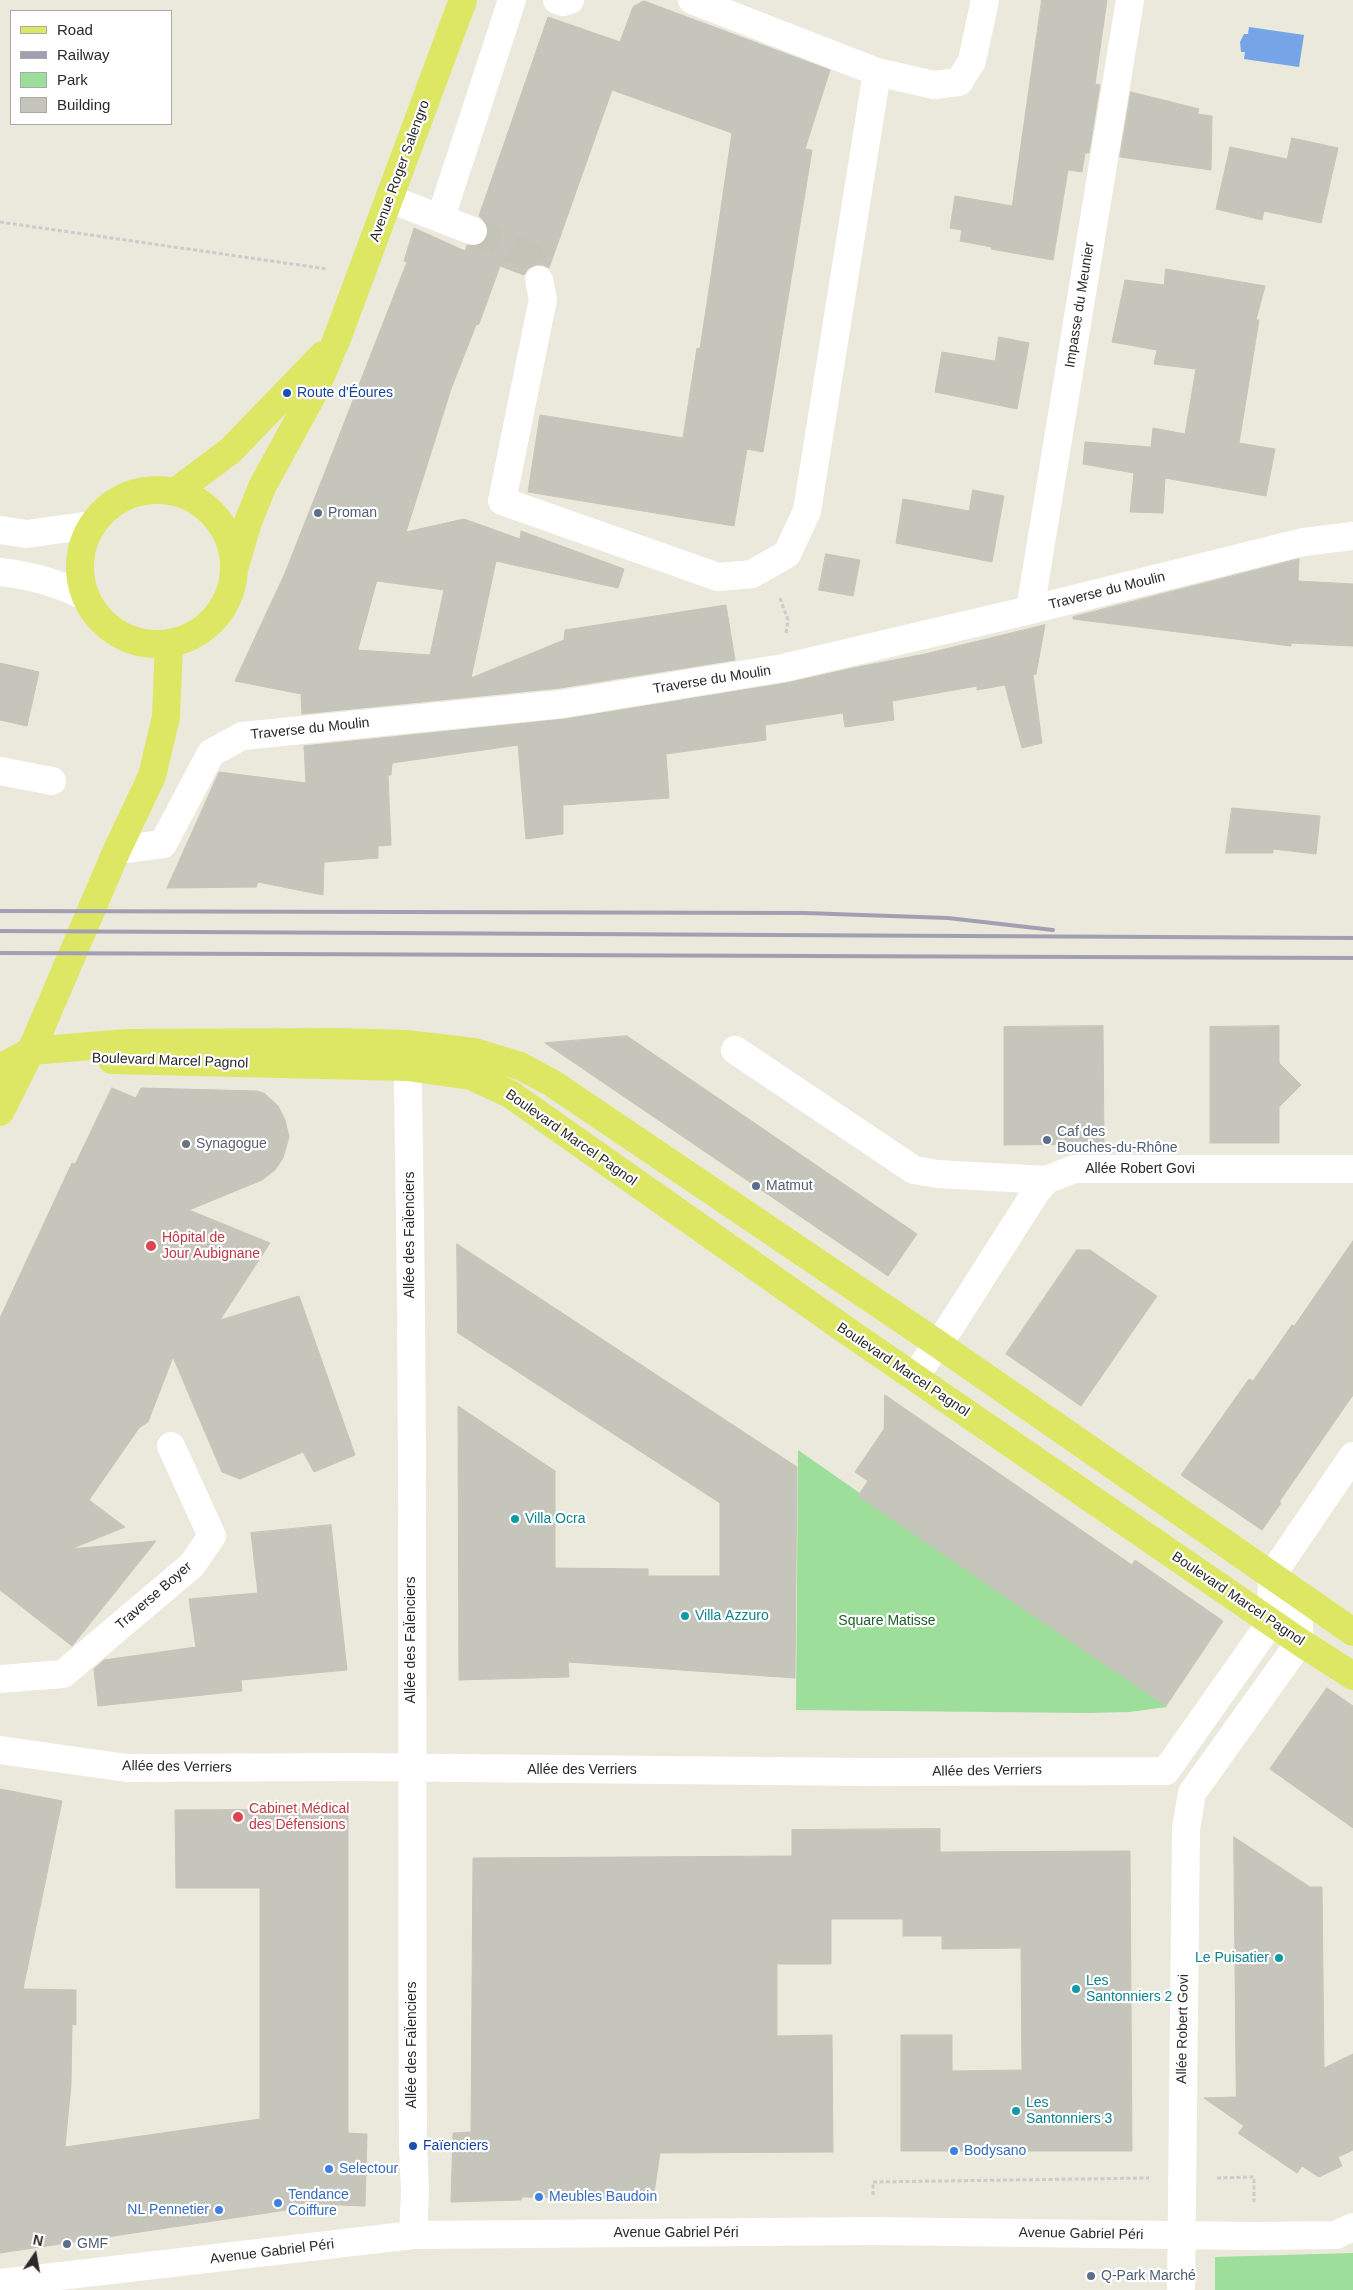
<!DOCTYPE html>
<meta charset="utf-8">
<style>
body{margin:0}
#map{position:relative;width:1353px;height:2290px;overflow:hidden;background:#eae9dc;font-family:Arial,sans-serif}
canvas{display:block}
.legend{position:absolute;left:10px;top:10px;width:162px;height:115px;box-sizing:border-box;background:#fff;border:1px solid #a9a9a9;margin:0;padding:6px 9px;list-style:none;font-size:15px;color:#292929}
.legend li{display:flex;align-items:center;gap:10px;height:25px}
.legend b{width:25px;border:1px solid #a9a9a9}
.north{position:absolute;left:10px;top:2230px;width:50px;height:50px;-webkit-text-stroke:4px #fff;paint-order:stroke;rotate:12deg;font-size:14px;font-weight:700;line-height:20px;text-align:center;color:#292929}
.north::after{content:'';display:block;margin:auto;width:18px;height:22px;background:#292929;clip-path:polygon(50% 0,100% 100%,50% 72%,0 100%)}
</style>
<div id="map">
<canvas width="1353" height="2290"></canvas>
<ul class="legend">
<li><b style="height:6px;background:#dde764"></b>Road</li>
<li><b style="height:6px;background:#a29fb2"></b>Railway</li>
<li><b style="height:14px;background:#9ede9b"></b>Park</li>
<li><b style="height:14px;background:#c6c5bb"></b>Building</li>
</ul>
<div class="north">N</div>
</div>
<script>
const ctx = document.querySelector('canvas').getContext('2d');
ctx.lineJoin = 'round';
function fill(path, color) { ctx.fillStyle = color; ctx.fill(path, 'evenodd'); }
function strokePath(path, color, width, dash) { ctx.strokeStyle = color; ctx.lineWidth = width; ctx.lineCap = dash ? 'butt' : 'round'; ctx.setLineDash(dash || []); ctx.stroke(path); }
function label(font, color, halo, rows, align = 'center') {
  ctx.font = font + ' Arial,sans-serif'; ctx.lineWidth = 4.5; ctx.setLineDash([]); ctx.textBaseline = 'middle'; ctx.strokeStyle = halo; ctx.fillStyle = color; for (const [text, x, y, turn = 0] of rows) {
    ctx.save(); ctx.translate(x, y); ctx.rotate((+turn || 0) * Math.PI / 180); ctx.textAlign = isNaN(turn) ? turn : align; if (halo) ctx.strokeText(text, 0, 0); ctx.fillText(text, 0, 0); ctx.restore();
  }
}
fill(new Path2D(`
 M 798,1450 L 1167,1707 L 1129,1712 L 1087,1713 L 796,1710 Z
 M 1353,2253 L 1353,2290 L 1215,2290 L 1215,2257 Z`), '#9ede9b');
fill(new Path2D(`
 M 1249,27 L 1304,35 L 1299,67 L 1244,59 L 1245,52 L 1241,52 L 1240,42 L 1244,34 L 1248,34 Z`), '#75a5e6');
const building = new Path2D(`
 M 1042,0 L 1107,0 L 1095,84 L 1100,85 L 1089,153 L 1085,153 L 1082,172 L 1068,170 L 1053,260 L 991,249 L 992,247 L 960,241 L 962,230 L 950,228 L 955,196 L 1012,206 Z
 M 644,1 L 830,70 L 805,149 L 812,150 L 763,452 L 747,449 L 734,526 L 528,492 L 540,415 L 683,438 L 697,348 L 700,349 L 710,283 L 732,133 L 612,90 L 549,268 L 543,265 L 535,265 L 528,269 L 524,275 L 500,266 L 479,324 L 476,325 L 451,389 L 406,532 L 464,519 L 520,539 L 521,531 L 624,569 L 618,588 L 496,561 L 471,678 L 564,640 L 565,630 L 726,605 L 735,660 L 560,688 L 302,714 L 301,694 L 235,681 L 285,573 L 325,472 L 407,262 L 404,261 L 414,228 L 465,251 L 467,245 L 476,246 L 483,243 L 488,236 L 488,228 L 485,221 L 479,216 L 548,17 L 620,42 L 633,7 ZM 377,581 L 444,590 L 430,655 L 358,650 Z
 M 1131,92 L 1199,109 L 1197,114 L 1212,116 L 1211,170 L 1120,157 Z
 M 1292,138 L 1338,148 L 1321,223 L 1264,211 L 1262,220 L 1216,209 L 1230,147 L 1287,159 Z
 M 1166,269 L 1265,286 L 1256,320 L 1259,320 L 1239,443 L 1275,449 L 1266,496 L 1165,478 L 1163,513 L 1130,512 L 1134,473 L 1083,464 L 1085,442 L 1151,447 L 1153,428 L 1185,434 L 1196,369 L 1154,364 L 1157,350 L 1112,342 L 1125,280 L 1164,285 Z
 M 999,337 L 1029,343 L 1017,409 L 935,392 L 942,352 L 995,361 Z
 M 973,490 L 1004,496 L 992,562 L 896,543 L 903,499 L 969,511 Z
 M 826,554 L 860,560 L 853,596 L 819,590 Z
 M 1299,559 L 1298,581 L 1353,584 L 1353,646 L 1291,643 L 1291,646 L 1073,619 L 1073,617 Z
 M 1045,625 L 1036,674 L 1033,675 L 1042,743 L 1022,748 L 1005,685 L 977,690 L 977,686 L 892,701 L 894,720 L 845,727 L 843,713 L 765,725 L 766,740 L 666,754 L 669,798 L 563,805 L 563,834 L 526,839 L 518,745 L 392,763 L 391,775 L 388,775 L 391,845 L 378,846 L 378,858 L 324,862 L 323,895 L 258,882 L 256,887 L 167,888 L 219,772 L 306,783 L 304,746 L 565,719 L 786,683 L 853,668 L 925,654 Z
 M 0,663 L 39,672 L 27,726 L 0,720 Z
 M 1232,808 L 1320,816 L 1316,854 L 1273,849 L 1273,853 L 1226,853 Z
 M 1103,1026 L 1104,1144 L 1004,1145 L 1004,1027 Z
 M 1279,1026 L 1279,1063 L 1301,1085 L 1279,1107 L 1279,1143 L 1210,1143 L 1210,1027 Z
 M 627,1036 L 917,1234 L 888,1276 L 545,1043 Z
 M 112,1088 L 136,1098 L 141,1088 L 257,1091 L 264,1093 L 278,1106 L 285,1120 L 289,1137 L 283,1158 L 275,1170 L 262,1180 L 189,1210 L 270,1243 L 220,1320 L 299,1296 L 355,1455 L 314,1472 L 303,1452 L 240,1479 L 222,1472 L 173,1357 L 148,1422 L 139,1428 L 89,1500 L 125,1527 L 71,1549 L 156,1541 L 72,1646 L 0,1590 L 0,1318 L 72,1163 L 75,1164 Z
 M 1353,1241 L 1353,1395 L 1279,1502 L 1281,1503 L 1262,1530 L 1181,1475 L 1249,1379 L 1253,1381 L 1292,1325 L 1294,1326 Z
 M 457,1244 L 797,1467 L 795,1678 L 568,1662 L 569,1677 L 459,1680 L 458,1406 L 555,1471 L 555,1568 L 648,1569 L 648,1576 L 720,1576 L 720,1503 L 458,1333 Z
 M 1077,1250 L 1090,1250 L 1157,1296 L 1081,1406 L 1006,1354 Z
 M 885,1395 L 1132,1565 L 1135,1560 L 1223,1621 L 1166,1706 L 858,1496 L 868,1481 L 855,1472 L 884,1429 Z
 M 331,1525 L 347,1670 L 241,1680 L 242,1691 L 98,1706 L 94,1669 L 104,1660 L 196,1647 L 189,1599 L 258,1593 L 251,1533 Z
 M 1327,1688 L 1353,1706 L 1353,1828 L 1270,1769 Z
 M 0,1789 L 62,1801 L 23,1989 L 76,1990 L 76,2025 L 72,2024 L 71,2084 L 65,2147 L 260,2119 L 260,1888 L 176,1888 L 175,1810 L 348,1809 L 348,2133 L 367,2134 L 365,2206 L 294,2203 L 293,2209 L 0,2253 Z
 M 940,1829 L 940,1852 L 1130,1851 L 1132,2151 L 901,2151 L 901,2035 L 952,2035 L 952,2071 L 1022,2070 L 1021,1948 L 942,1949 L 942,1936 L 903,1936 L 903,1919 L 831,1919 L 831,1964 L 777,1964 L 777,2036 L 832,2035 L 833,2152 L 660,2153 L 653,2199 L 522,2197 L 521,2200 L 451,2202 L 453,2133 L 471,2132 L 473,1858 L 792,1856 L 792,1830 Z
 M 1234,1837 L 1310,1887 L 1322,1887 L 1324,2068 L 1353,2054 L 1353,2150 L 1338,2157 L 1342,2166 L 1319,2177 L 1302,2166 L 1297,2173 L 1238,2133 L 1244,2126 L 1204,2098 L 1236,2097 Z`);
fill(building, '#c6c5bb');
strokePath(building, '#c5c5b6', 1);
strokePath(new Path2D(`
 M 473,231 L 529,255 L 539,280`), '#c3c3b8', 28, [28, 14]);
strokePath(new Path2D(`
 M 0,222 L 327,269
 M 780,598 L 788,620 L 786,633
 M 1217,2178 L 1254,2177 L 1254,2202
 M 873,2195 L 873,2182 L 1149,2178`), '#ccc', 3, [4, 2.5]);
strokePath(new Path2D(`
 M 557,0 L 563,2 L 570,0
 M 692,0 L 877,72
 M 390,199 L 473,231
 M 441,217 L 512,0
 M 539,280 L 543,299 L 502,501 L 718,577 L 752,574 L 787,554 L 807,511 L 877,72 L 934,85 L 959,82 L 972,61 L 985,0
 M 0,530 L 27,534 L 91,525
 M 0,572 C 31,575 57,583 85,596
 M 1030,610 L 1130,0
 M 0,771 L 52,781
 M 117,850 L 163,844 L 211,753 L 242,736 L 562,704 L 783,668 L 1030,610 L 1303,542 L 1353,536
 M 407,1044 C 415,1411 411,1779 413,2146 L 415,2191 L 413,2235
 M 735,1050 L 914,1170 L 937,1174 L 1046,1180
 M 914,1377 L 950,1327 L 1036,1192 L 1046,1180 L 1074,1169 L 1353,1169
 M 0,1679 L 63,1674 L 192,1565 L 212,1536 L 171,1446
 M 0,1750 L 127,1768 L 356,1767 L 870,1772 L 1166,1771
 M 1166,1771 L 1271,1622 L 1272,1575 L 1353,1456
 M 0,2283 L 413,2235 L 873,2231 L 1254,2236 L 1336,2235 L 1353,2227
 M 1181,2290 L 1186,1829 L 1192,1793 L 1300,1642 L 1297,1593`), '#fff', 28);
strokePath(new Path2D(`
 M80 567a77 77 0 1 1 154 0a77 77 0 1 1-154 0Z
 M 175,492 L 230,451 L 323,355
 M 234,569 L 248,522 L 262,487 L 314,392 L 336,341 L 463,0
 M 112,1060 L 407,1067 L 471,1076 L 510,1094 L 853,1335 L 1300,1642 L 1353,1676
 M 0,1068 L 31,1051 L 127,1043 L 337,1042 L 407,1044 L 474,1052 L 520,1066 L 552,1083 L 938,1344 L 1353,1632
 M 0,1112 L 31,1051 L 117,850 L 152,776 L 166,717 L 169,643`), '#dde764', 28);
strokePath(new Path2D(`
 M 0,911 L 805,913 L 948,918 L 1053,930
 M 0,931 L 1353,938
 M 0,953 L 1353,958`), '#a29fb2', 4);
for (const [x, y, r, color] of [
 [287,393,5,"#1a4fb4"],
 [318,513,5,"#5c6f8a"],
 [1047,1140,5,"#5c6f8a"],
 [186,1144,5,"#6b7280"],
 [756,1186,5,"#5c6f8a"],
 [151,1246,6,"#e0444e"],
 [515,1519,5,"#0f9aa8"],
 [685,1616,5,"#0f9aa8"],
 [238,1817,6,"#e0444e"],
 [1279,1958,5,"#0f9aa8"],
 [1076,1989,5,"#0f9aa8"],
 [1016,2111,5,"#0f9aa8"],
 [413,2146,5,"#1a4fb4"],
 [954,2151,5,"#3f7fe0"],
 [329,2169,5,"#3f7fe0"],
 [539,2197,5,"#3f7fe0"],
 [278,2203,5,"#3f7fe0"],
 [219,2210,5,"#3f7fe0"],
 [67,2244,5,"#5c6f8a"],
 [1091,2276,5,"#5c6f8a"]
]) { const dot = new Path2D(); dot.arc(x, y, r, 0, 2 * Math.PI); ctx.fillStyle = color; ctx.fill(dot); strokePath(dot, '#fff', 2); }
label('14px', '#292929', '#fff', [
 ["Avenue Roger Salengro",400,171,-70],
 ["Impasse du Meunier",1080,305,-81],
 ["Traverse du Moulin",1107,591,-14],
 ["Traverse du Moulin",712,680,-9],
 ["Traverse du Moulin",310,729,-6],
 ["Boulevard Marcel Pagnol",170,1061,2],
 ["Boulevard Marcel Pagnol",571,1138,35],
 ["Allée Robert Govi",1140,1169],
 ["Allée des FaÏenciers",410,1235,-90],
 ["Boulevard Marcel Pagnol",903,1370,34],
 ["Traverse Boyer",154,1596,-41],
 ["Boulevard Marcel Pagnol",1238,1599,34],
 ["Allée des FaÏenciers",411,1640,-90],
 ["Allée des Verriers",177,1767,1],
 ["Allée des Verriers",582,1770],
 ["Allée des Verriers",987,1771,-1],
 ["Allée Robert Govi",1183,2029,-89],
 ["Allée des FaÏenciers",412,2045,-90],
 ["Avenue Gabriel Péri",676,2233],
 ["Avenue Gabriel Péri",1081,2234,1],
 ["Avenue Gabriel Péri",272,2252,-7]
]);
label('14px', '#164399', '#fff', [
 ["Route d'Éoures",297,393],
 ["Faïenciers",423,2146]
], 'left');
label('14px', '#4e5e75', '#fff', [
 ["Proman",328,513],
 ["Caf des",1057,1132],
 ["Bouches-du-Rhône",1057,1148],
 ["Matmut",766,1186],
 ["GMF",77,2244],
 ["Q-Park Marché",1101,2276]
], 'left');
label('14px', '#5b616d', '#fff', [
 ["Synagogue",196,1144]
], 'left');
label('14px', '#be3a42', '#fff', [
 ["Hôpital de",162,1238],
 ["Jour Aubignane",162,1254],
 ["Cabinet Médical",249,1809],
 ["des Défensions",249,1825]
], 'left');
label('14px', '#0d838f', '#fff', [
 ["Villa Ocra",525,1519],
 ["Villa Azzuro",695,1616],
 ["Le Puisatier",1269,1958,"right"],
 ["Les",1086,1981],
 ["Santonniers 2",1086,1997],
 ["Les",1026,2103],
 ["Santonniers 3",1026,2119]
], 'left');
label('14px', '#1e6125', '#fff', [
 ["Square Matisse",887,1621]
]);
label('14px', '#366cbe', '#fff', [
 ["Bodysano",964,2151],
 ["Selectour",339,2169],
 ["Tendance",288,2195],
 ["Coiffure",288,2211],
 ["Meubles Baudoin",549,2197],
 ["NL Pennetier",209,2210,"right"]
], 'left');
</script>
